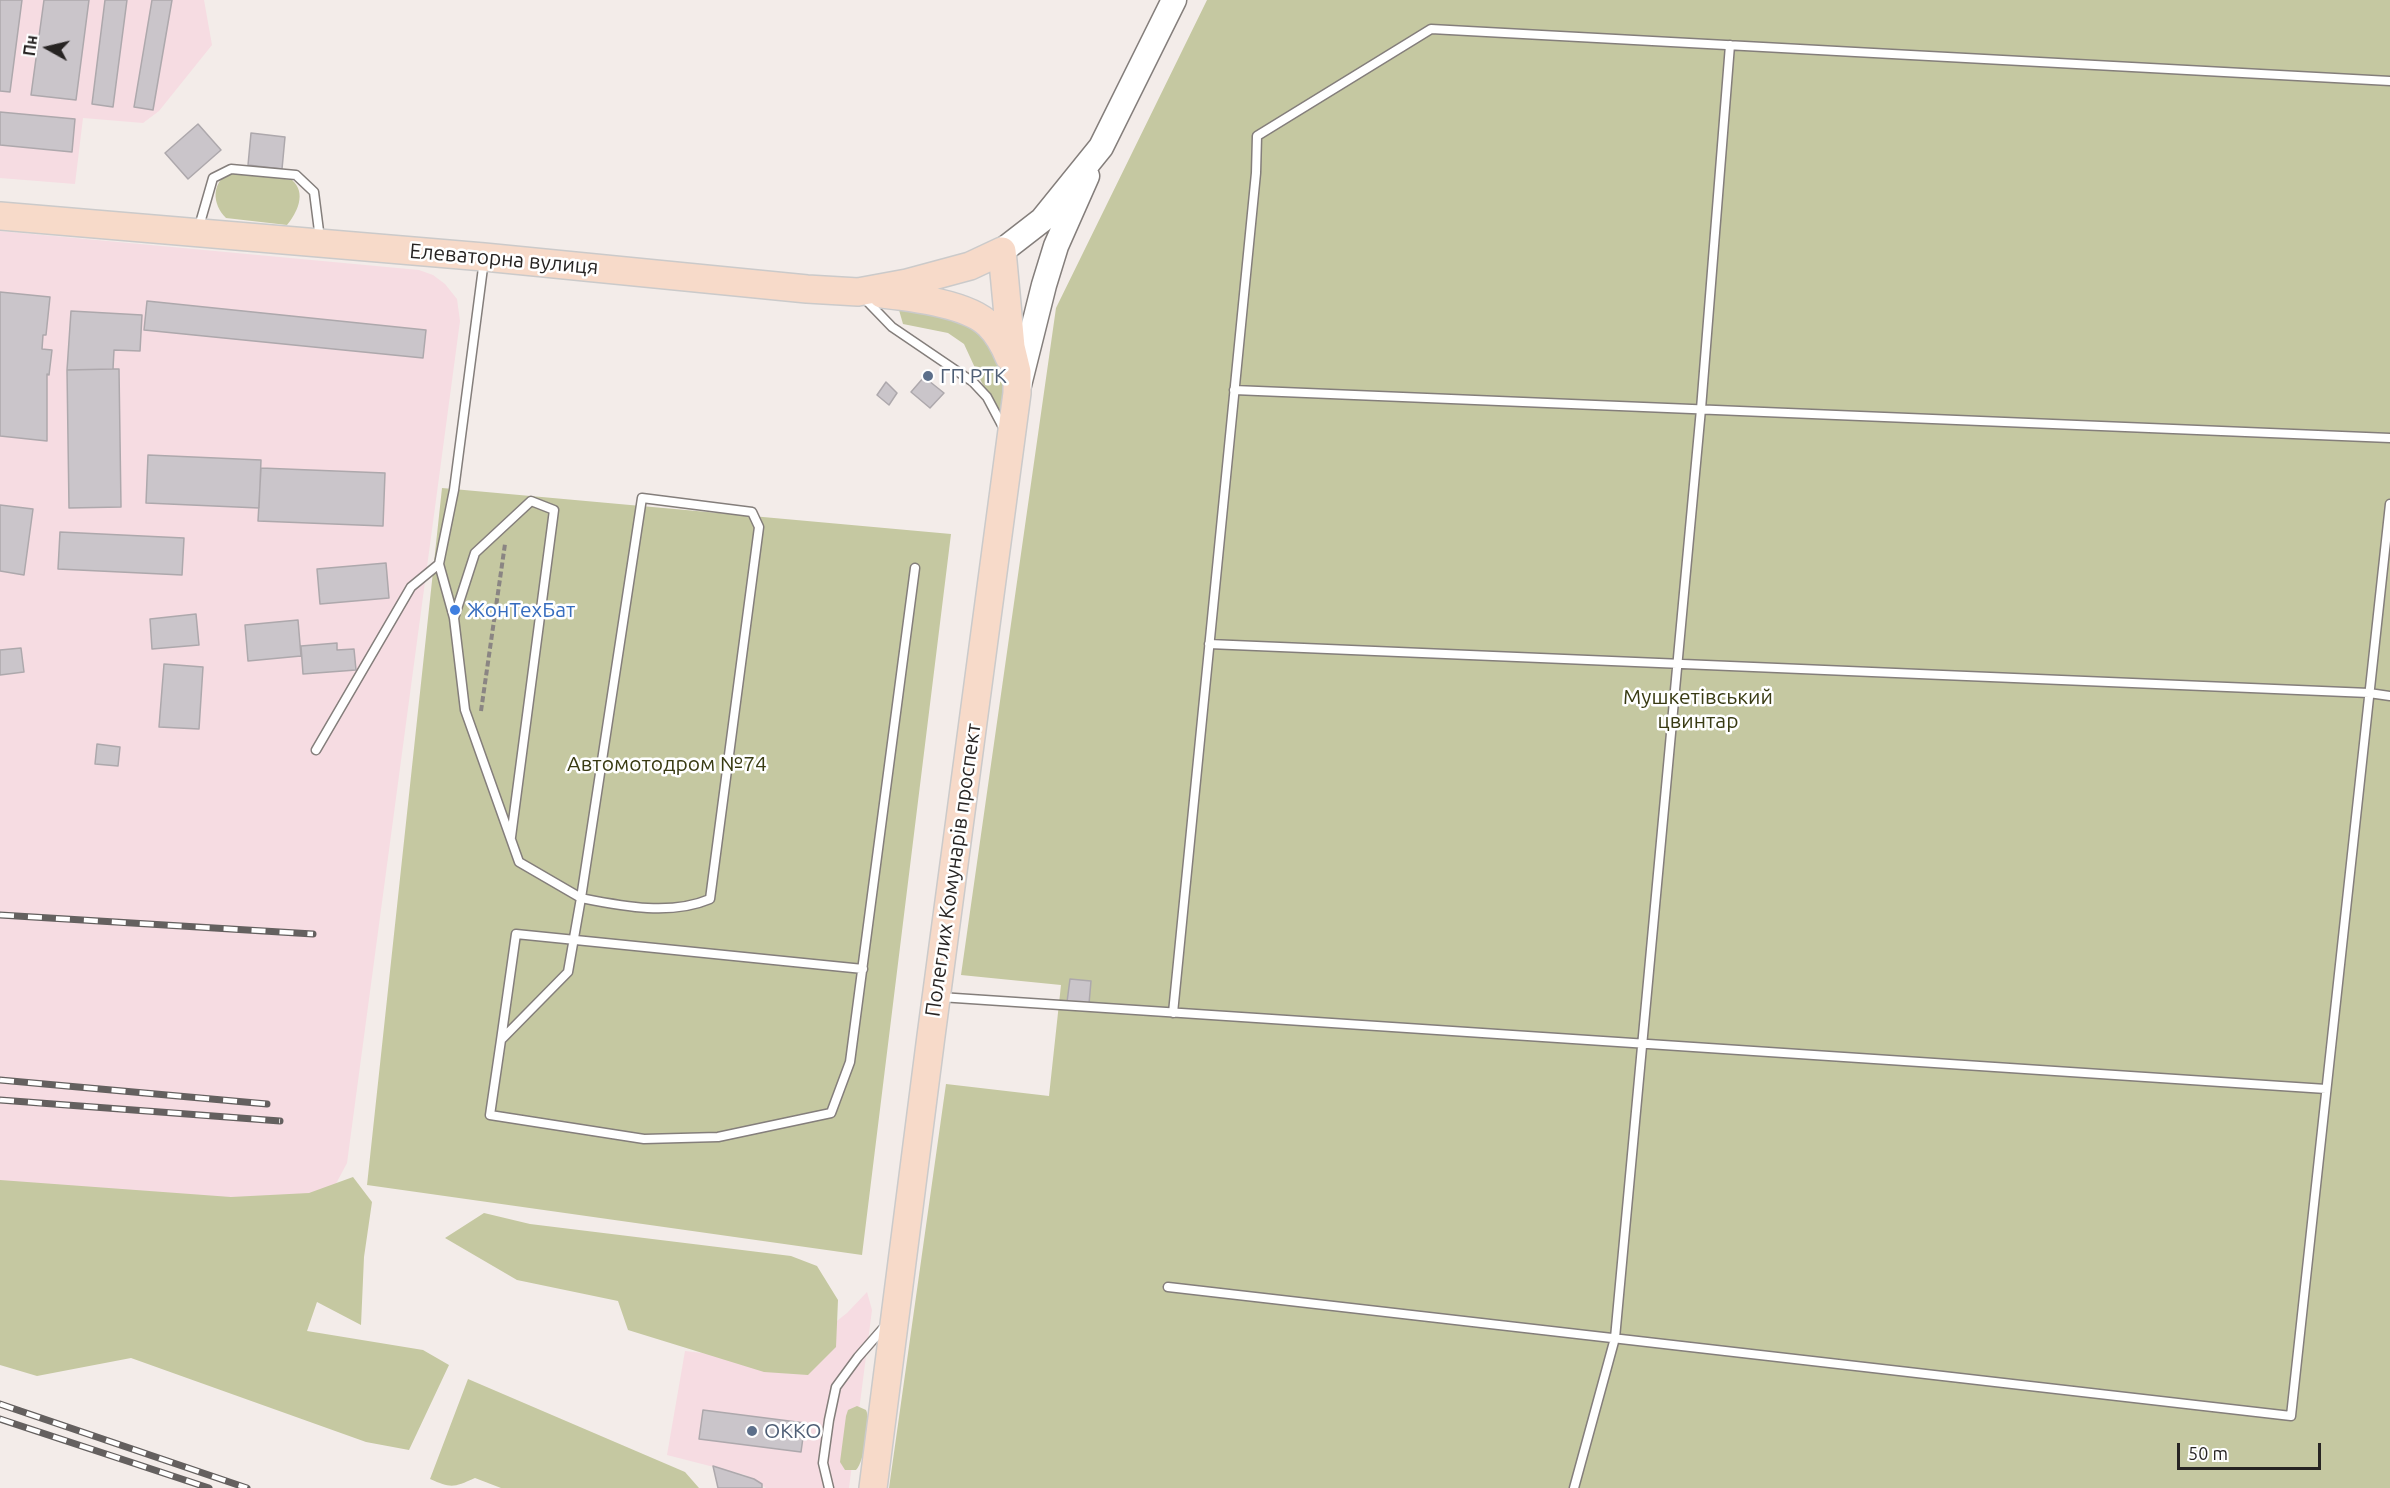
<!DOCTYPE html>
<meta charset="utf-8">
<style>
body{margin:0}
#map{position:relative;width:2390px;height:1488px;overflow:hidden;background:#f3ece9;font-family:Ubuntu,sans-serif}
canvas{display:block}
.north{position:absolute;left:18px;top:18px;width:60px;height:60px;-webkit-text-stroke:4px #fff;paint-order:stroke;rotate:278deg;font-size:16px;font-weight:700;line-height:24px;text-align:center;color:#272423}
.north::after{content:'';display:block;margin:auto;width:21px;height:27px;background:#272423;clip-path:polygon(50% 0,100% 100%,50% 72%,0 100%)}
.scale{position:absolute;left:2177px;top:1443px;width:144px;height:27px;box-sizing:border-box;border:3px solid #272423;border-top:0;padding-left:8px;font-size:18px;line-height:21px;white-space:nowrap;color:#272423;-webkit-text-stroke:4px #fff;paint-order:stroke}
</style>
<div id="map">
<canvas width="2390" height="1488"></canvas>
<div class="north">Пн</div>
<div class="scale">50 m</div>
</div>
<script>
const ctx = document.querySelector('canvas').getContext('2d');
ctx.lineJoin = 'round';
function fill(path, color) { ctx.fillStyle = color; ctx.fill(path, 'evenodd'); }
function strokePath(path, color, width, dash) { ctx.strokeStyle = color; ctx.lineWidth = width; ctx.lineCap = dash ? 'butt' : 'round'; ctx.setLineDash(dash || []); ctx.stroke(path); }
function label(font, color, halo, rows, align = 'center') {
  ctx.font = font + ' Ubuntu,sans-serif'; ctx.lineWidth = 5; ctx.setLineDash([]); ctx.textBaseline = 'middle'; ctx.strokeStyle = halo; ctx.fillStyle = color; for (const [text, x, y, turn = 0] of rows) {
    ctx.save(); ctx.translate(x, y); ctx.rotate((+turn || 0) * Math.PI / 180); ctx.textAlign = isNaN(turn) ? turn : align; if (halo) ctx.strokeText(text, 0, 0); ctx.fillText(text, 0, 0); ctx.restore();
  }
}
fill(new Path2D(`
 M 0,0 L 204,0 L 212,45 L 159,111 L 143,123 L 83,118 L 75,184 L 0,178 Z
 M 0,231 L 419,270 L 433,275 L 445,284 L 457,299 L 460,321 L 347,1163 L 329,1197 L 0,1210 Z
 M 867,1292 L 872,1310 L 849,1488 L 766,1488 L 745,1475 L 667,1455 L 685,1351 L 737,1357 L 828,1328 L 847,1313 Z`), '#f6dce2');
fill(new Path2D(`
 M 1207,0 L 2390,0 L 2390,1488 L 889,1488 L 946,1084 L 1049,1096 L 1061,985 L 961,975 L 1056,308 Z
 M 230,172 L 292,180 C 307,193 297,213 287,225 L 226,218 C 212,204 211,183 230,172 Z
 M 899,310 C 920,313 954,313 972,323 C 1007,340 1005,389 1000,422 L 964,344 L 948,333 L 903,324 Z
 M 442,488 L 951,534 L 862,1255 L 367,1185 Z
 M 353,1177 L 372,1202 L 364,1257 L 361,1325 L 317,1302 L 307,1331 L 423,1350 L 449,1365 L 409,1450 L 366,1442 L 131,1358 L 37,1376 L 0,1365 L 0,1180 L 231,1197 L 309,1193 Z
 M 484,1213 L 530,1224 L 791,1256 L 817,1266 L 838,1300 L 836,1347 L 808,1375 L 764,1372 L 628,1330 L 618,1301 L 517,1280 L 445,1238 Z
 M 468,1379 L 685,1472 L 699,1488 L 501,1488 L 475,1478 C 453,1488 451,1488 430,1479 Z
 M 857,1406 L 866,1410 C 871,1419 864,1463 856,1470 L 845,1470 L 840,1462 L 846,1416 L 848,1410 Z`), '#c5c8a1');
const building = new Path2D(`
 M 0,0 L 22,0 L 10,92 L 0,91 Z
 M 44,0 L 89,0 L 76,100 L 31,95 Z
 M 105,0 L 127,0 L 113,107 L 92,104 Z
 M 152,0 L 172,0 L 153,110 L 134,107 Z
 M 0,112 L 75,119 L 72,152 L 0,145 Z
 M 198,124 L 221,150 L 188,179 L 165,153 Z
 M 251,133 L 285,137 L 282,169 L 248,165 Z
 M 0,292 L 50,297 L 46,335 L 43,335 L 42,349 L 52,350 L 49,375 L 47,374 L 47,441 L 0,436 Z
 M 147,301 L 426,330 L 423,358 L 144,330 Z
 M 71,311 L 142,315 L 140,351 L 114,350 L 113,369 L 67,370 Z
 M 113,369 L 119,369 L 121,507 L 69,508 L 67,370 Z
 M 924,377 L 944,393 L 930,408 L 911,392 Z
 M 886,382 L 897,393 L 889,405 L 877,395 Z
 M 148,455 L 261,460 L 259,508 L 146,503 Z
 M 261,468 L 385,473 L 383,526 L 258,521 Z
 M 0,505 L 33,509 L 24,575 L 0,571 Z
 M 60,532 L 184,538 L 182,575 L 58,569 Z
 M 386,563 L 389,598 L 320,604 L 317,569 Z
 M 196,614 L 199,645 L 152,649 L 150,619 Z
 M 298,620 L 301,656 L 248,661 L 245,625 Z
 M 337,643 L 337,650 L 354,649 L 356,670 L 303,674 L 301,646 Z
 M 21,648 L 24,672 L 0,675 L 0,650 Z
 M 164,664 L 203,667 L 199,729 L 159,727 Z
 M 97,744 L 120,747 L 118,766 L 95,764 Z
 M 1070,979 L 1091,981 L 1089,1004 L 1067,1002 Z
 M 703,1410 L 805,1423 L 801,1452 L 699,1439 Z
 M 713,1466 L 754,1479 L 762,1484 L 762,1488 L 718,1488 Z`);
fill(building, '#cac5ca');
strokePath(building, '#ada8ac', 1.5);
const lane = new Path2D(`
 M 198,230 L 213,178 L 231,169 L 296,175 L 314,192 L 320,239
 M 484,260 L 454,490 L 439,564 L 454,618 L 465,710 L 519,862 L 581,898 L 568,972 L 501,1040 L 490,1115 L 644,1139 L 718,1137 L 831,1113 L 850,1062 L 915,568
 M 862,296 L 892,327 L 973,382 L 987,397 L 1005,431
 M 1234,390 L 2390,438
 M 642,498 L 752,512 L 759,527 L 710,899 C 670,916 622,906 581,898 Z
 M 454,618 L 475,553 L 531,501 L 554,510 L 511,837
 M 1209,644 L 2369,693 L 2390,696
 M 316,750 L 411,587 L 439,564
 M 940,997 L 2326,1089
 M 1173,1013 L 1256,173 L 1257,136 L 1431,29 L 2390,81
 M 501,1040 L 516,934 L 863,969
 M 1168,1287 L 2291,1416 L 2390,504
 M 829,1488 L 823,1463 L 829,1420 L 836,1387 L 858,1357 L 886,1325
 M 1574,1488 L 1615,1338 L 1701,409 L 1730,45`);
const secondary = new Path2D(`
 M 1002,251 L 1042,220 L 1101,147 L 1174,0
 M 1019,385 L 1044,285 L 1056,246 L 1087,176`);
const primary = new Path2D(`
 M 0,216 L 484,257 L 807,289 L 858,292 L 907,283 L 970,266 L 1002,251 L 1011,347 L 1017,372 L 1017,393 L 931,1036 L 873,1488
 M 882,294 C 910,297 969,304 989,325 C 998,334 1004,345 1009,357`);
strokePath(lane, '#847e7b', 11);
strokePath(secondary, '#847e7b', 27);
strokePath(primary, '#cbcaca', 30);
strokePath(new Path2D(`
 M 481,711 L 505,544`), '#8a8583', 4, [6, 3]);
strokePath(lane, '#fff', 8);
strokePath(secondary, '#fff', 24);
strokePath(primary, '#f7dac9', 27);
const rail = new Path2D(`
 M 0,915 L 313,934
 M 0,1080 L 267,1104
 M 0,1100 L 280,1121
 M 0,1404 L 247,1488
 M 0,1419 L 209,1488`);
strokePath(rail, '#64605f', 7);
strokePath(rail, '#fff', 4.5, [14]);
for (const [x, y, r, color] of [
 [928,376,6,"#5c6f8a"],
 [455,610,6,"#3f7fe0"],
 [752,1431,6,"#5c6f8a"]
]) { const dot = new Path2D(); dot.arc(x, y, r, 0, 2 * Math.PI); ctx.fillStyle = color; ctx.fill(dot); strokePath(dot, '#fff', 2); }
label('21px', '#272423', '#fff', [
 ["Елеваторна вулиця",504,259,5],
 ["Полеглих Комунарів проспект",953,870,-82]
]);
label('21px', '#4e5e75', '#fff', [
 ["ГП РТК",940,376],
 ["ОККО",764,1431]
], 'left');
label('21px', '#366cbe', '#fff', [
 ["ЖонТехБат",467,610]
], 'left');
label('21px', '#383a12', '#fff', [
 ["Мушкетівський",1698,697],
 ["цвинтар",1698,721],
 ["Автомотодром №74",667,764]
]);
</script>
